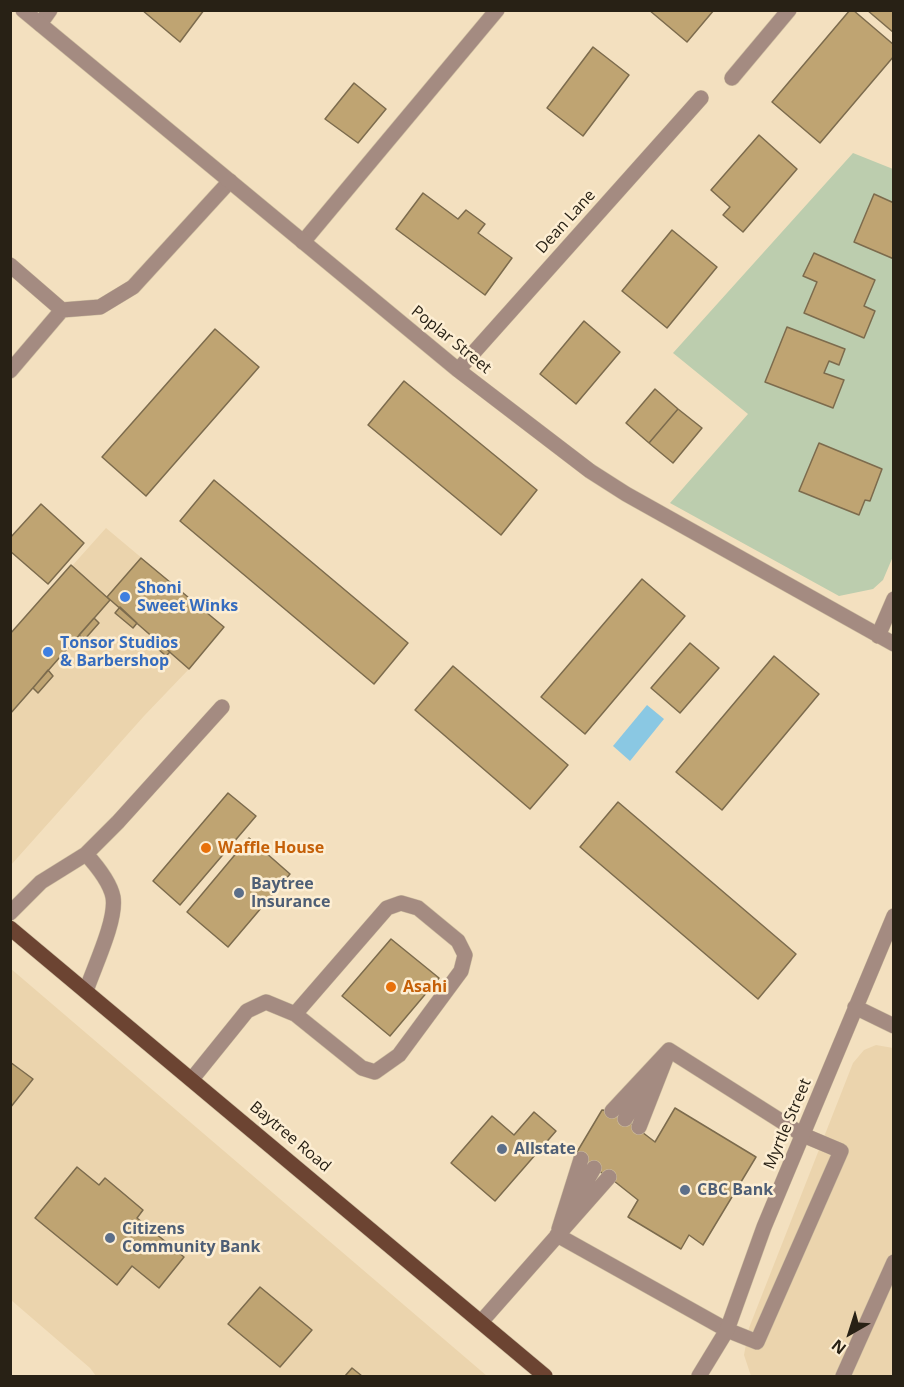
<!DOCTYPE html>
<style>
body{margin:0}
#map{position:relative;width:904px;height:1387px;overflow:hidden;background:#f3e0bf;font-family:"Open Sans",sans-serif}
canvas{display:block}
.frame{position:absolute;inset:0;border:12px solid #282115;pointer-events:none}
.north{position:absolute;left:820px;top:1303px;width:60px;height:60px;-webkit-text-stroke:4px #fdeed3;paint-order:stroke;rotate:219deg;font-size:16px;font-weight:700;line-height:24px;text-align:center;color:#282115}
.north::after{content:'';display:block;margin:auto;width:21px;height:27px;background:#282115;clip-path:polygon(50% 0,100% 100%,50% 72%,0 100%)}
</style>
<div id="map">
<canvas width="904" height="1387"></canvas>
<div class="frame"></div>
<div class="north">N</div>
</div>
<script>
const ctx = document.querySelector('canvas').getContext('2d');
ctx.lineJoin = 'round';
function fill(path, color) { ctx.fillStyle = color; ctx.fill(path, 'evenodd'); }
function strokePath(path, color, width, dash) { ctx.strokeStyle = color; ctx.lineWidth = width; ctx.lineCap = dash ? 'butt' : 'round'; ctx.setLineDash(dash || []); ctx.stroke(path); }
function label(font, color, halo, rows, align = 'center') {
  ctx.font = font + ' "Open Sans",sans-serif'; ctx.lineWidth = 5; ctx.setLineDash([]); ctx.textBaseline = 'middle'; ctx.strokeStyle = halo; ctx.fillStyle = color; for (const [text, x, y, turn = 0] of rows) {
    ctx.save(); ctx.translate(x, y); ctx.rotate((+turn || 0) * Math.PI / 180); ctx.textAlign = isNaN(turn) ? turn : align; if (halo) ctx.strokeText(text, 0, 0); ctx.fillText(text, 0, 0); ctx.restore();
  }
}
fill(new Path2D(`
 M 106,528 L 224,627 L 189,669 L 144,716 L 11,865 L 11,634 Z
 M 10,968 L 487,1376 L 96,1376 L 90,1368 L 11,1300 Z
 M 876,1045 L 893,1048 L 893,1376 L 751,1376 L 744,1355 L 749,1328 L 853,1063 L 864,1050 Z`), '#ebd4ad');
fill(new Path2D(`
 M 853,153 L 893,169 L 894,554 L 883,580 L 873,589 L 839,596 L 670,503 L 748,414 L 673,353 Z`), '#bccdae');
fill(new Path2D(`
 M 647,705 L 664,719 L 630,761 L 613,746 Z`), '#8ac8e3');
const building = new Path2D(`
 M 142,10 L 204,10 L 180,42 Z
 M 649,10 L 714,10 L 687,42 Z
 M 850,10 L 853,10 L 894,45 L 894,56 L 820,143 L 772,102 Z
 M 867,10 L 894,10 L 894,33 Z
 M 593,47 L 629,75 L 583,136 L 547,108 Z
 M 354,83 L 386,109 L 358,143 L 325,119 Z
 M 759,135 L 797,169 L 743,232 L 723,215 L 730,207 L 711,190 Z
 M 423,193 L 458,219 L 466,210 L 485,224 L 478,233 L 512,258 L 485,295 L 396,229 Z
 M 874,194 L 894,203 L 894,259 L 854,242 Z
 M 672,230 L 717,267 L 667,328 L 622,291 Z
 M 814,253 L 875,280 L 864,306 L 875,311 L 864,338 L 804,313 L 817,282 L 803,276 Z
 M 584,321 L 620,352 L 576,404 L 540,374 Z
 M 787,327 L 845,349 L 839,365 L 829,361 L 824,373 L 844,380 L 833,408 L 765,382 Z
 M 215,329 L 259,367 L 146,496 L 102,457 Z
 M 404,381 L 537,490 L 501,535 L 368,425 Z
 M 655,389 L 678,409 L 649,443 L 626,423 Z
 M 678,409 L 702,428 L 673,463 L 649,443 Z
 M 819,443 L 882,469 L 870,501 L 865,500 L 859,515 L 799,491 Z
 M 214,480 L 408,643 L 374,684 L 180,521 Z
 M 41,504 L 84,543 L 48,584 L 10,551 L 10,538 Z
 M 141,558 L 224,627 L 189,669 L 107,597 Z
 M 71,565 L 110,600 L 10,714 L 10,634 Z
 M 642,579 L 685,616 L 585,734 L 541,697 Z
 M 120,607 L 137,623 L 133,628 L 115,613 Z
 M 94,618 L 99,623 L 84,640 L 79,635 Z
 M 152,637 L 170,652 L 166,656 L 149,641 Z
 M 690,643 L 719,668 L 680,713 L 651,688 Z
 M 774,656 L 819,694 L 722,810 L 676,772 Z
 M 453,666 L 568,765 L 530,809 L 415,710 Z
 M 48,670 L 53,676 L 38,693 L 33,688 Z
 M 228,793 L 256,816 L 180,905 L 153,881 Z
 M 618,802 L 796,954 L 758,999 L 580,847 Z
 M 249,838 L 290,874 L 228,947 L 187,912 Z
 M 391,939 L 439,978 L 390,1036 L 342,996 Z
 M 10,1062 L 33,1079 L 10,1108 Z
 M 675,1108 L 756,1157 L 703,1245 L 689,1235 L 681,1249 L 628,1217 L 638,1200 L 609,1177 L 574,1157 L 602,1110 L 612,1111 L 625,1119 L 655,1142 Z
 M 534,1112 L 556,1131 L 495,1201 L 451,1163 L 492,1116 L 514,1135 Z
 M 77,1167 L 99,1185 L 105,1178 L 143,1210 L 137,1218 L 184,1257 L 159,1288 L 132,1266 L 117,1285 L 35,1218 Z
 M 260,1287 L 312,1330 L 280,1367 L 228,1324 Z
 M 352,1368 L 362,1376 L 345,1376 Z`);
fill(building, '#bfa472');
strokePath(building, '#7c6b4d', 1.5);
const service = new Path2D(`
 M 40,24 L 50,10
 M 732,78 L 789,10
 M 303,242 L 497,10
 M 10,265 L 62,310 L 10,371
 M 62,310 L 100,307 L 133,287 L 230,181
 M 86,854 L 118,822 L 222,707
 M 10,913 L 41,882 L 86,854 C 96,865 110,882 113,897 C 117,920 94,967 86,991
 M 192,1079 L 247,1011 L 266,1002 L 295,1014 L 362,1068 L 375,1072 L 399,1055 L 461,971 L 465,955 L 458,941 L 418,908 L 401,903 L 387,908 L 295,1014
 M 625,1119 L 648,1083
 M 639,1127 L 666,1058
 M 574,1203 L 594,1168
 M 559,1229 L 581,1159
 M 557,1235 L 727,1330 L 757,1342 L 841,1151 L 803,1135 L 669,1050 L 612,1111
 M 481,1322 L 609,1177
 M 843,1376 L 894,1262`);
const minor = new Path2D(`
 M 23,10 L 458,370 L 590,471 L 626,494 L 894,644
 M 458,370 L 701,98
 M 878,636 L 894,599
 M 855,1007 L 894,1026
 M 699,1376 L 727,1330 L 764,1227 L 894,916`);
const primary = new Path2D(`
 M 10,928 L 545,1376`);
strokePath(service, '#cebea0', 16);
strokePath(minor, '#cebea0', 16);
strokePath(primary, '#cebea0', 16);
strokePath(service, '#a48b81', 15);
strokePath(minor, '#a48b81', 15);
strokePath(primary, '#6c4432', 15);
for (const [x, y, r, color] of [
 [125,597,6,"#3f7fe0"],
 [48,652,6,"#3f7fe0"],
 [206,848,6,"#e8710a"],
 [239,893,6,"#5c6f8a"],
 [391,987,6,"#e8710a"],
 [502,1149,6,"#5c6f8a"],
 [685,1190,6,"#5c6f8a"],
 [110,1238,6,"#5c6f8a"]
]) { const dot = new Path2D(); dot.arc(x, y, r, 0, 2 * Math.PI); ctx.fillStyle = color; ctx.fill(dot); strokePath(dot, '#fdeed3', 2); }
label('16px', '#282115', '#fdeed3', [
 ["Dean Lane",566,222,-48],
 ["Poplar Street",451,340,39],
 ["Myrtle Street",788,1124,-67],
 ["Baytree Road",290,1137,40]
]);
label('bold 16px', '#366cbe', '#fdeed3', [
 ["Shoni",137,588],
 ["Sweet Winks",137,606],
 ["Tonsor Studios",60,643],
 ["& Barbershop",60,661]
], 'left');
label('bold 16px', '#c56008', '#fdeed3', [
 ["Waffle House",218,848],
 ["Asahi",403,987]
], 'left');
label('bold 16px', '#4e5e75', '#fdeed3', [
 ["Baytree",251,884],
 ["Insurance",251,902],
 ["Allstate",514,1149],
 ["CBC Bank",697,1190],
 ["Citizens",122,1229],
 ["Community Bank",122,1247]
], 'left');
</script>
